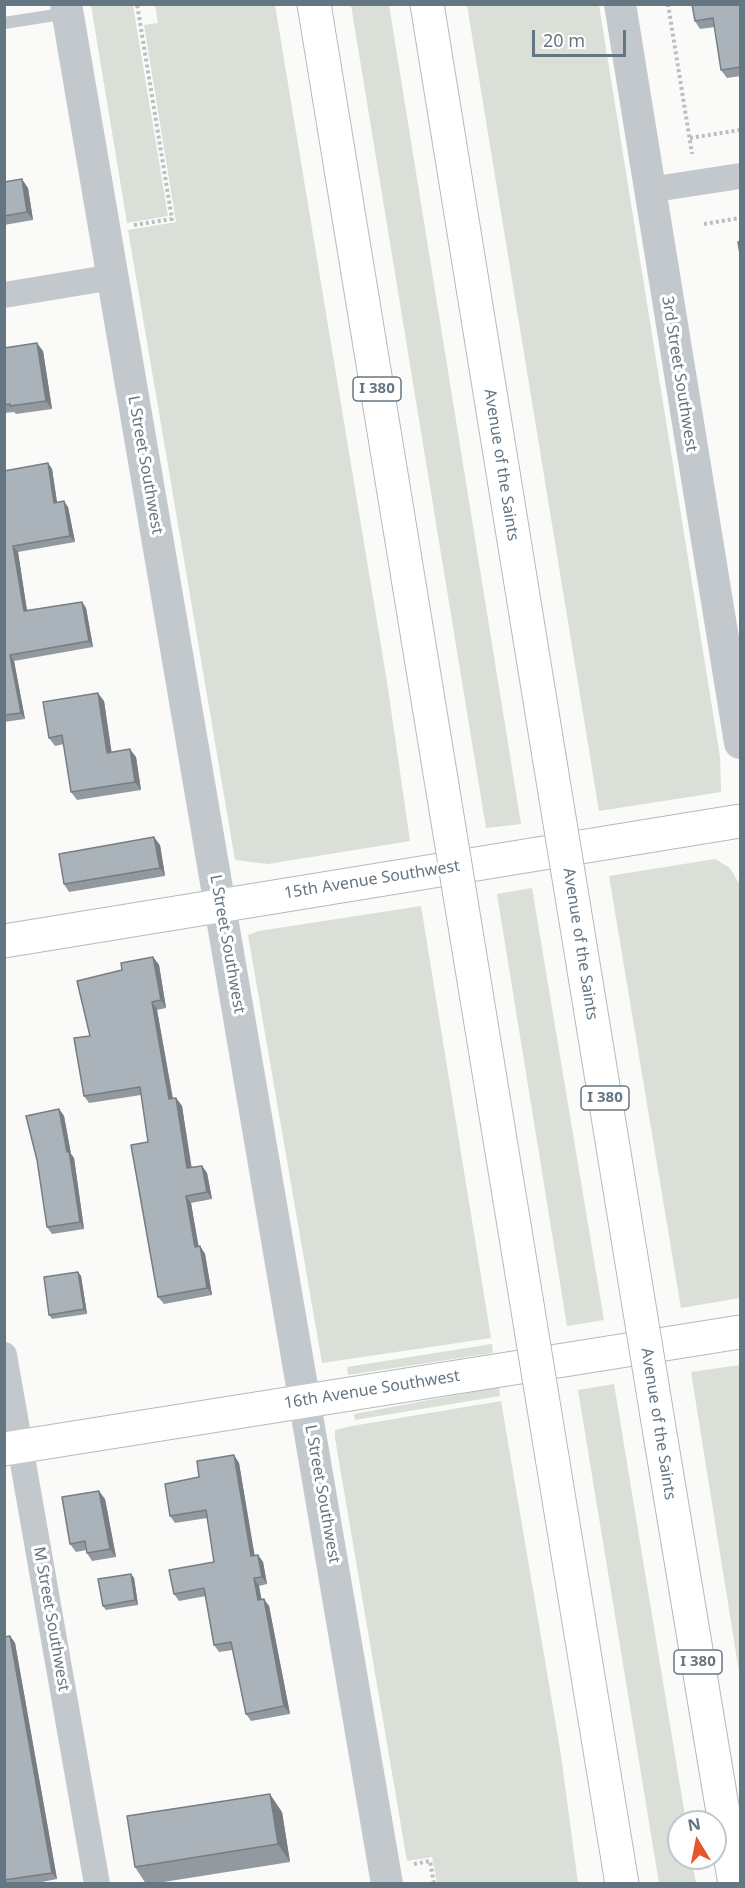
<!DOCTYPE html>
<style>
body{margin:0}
#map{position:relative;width:745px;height:1888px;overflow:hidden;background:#fafaf8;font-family:"Noto Sans",sans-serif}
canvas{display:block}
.frame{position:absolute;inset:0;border:6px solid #657683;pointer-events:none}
.north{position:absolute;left:667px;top:1810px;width:60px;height:60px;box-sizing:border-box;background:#fff;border:2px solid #c1c8cd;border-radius:50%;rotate:350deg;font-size:16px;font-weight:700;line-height:24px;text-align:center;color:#657683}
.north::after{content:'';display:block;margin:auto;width:21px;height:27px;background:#e4572e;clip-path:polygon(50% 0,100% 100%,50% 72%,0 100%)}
.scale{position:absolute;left:532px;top:30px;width:94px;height:27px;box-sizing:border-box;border:3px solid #657683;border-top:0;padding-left:8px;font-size:18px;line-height:21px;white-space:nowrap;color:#657683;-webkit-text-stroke:4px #fff;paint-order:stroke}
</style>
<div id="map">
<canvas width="745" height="1888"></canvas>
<div class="frame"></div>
<div class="north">N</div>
<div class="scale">20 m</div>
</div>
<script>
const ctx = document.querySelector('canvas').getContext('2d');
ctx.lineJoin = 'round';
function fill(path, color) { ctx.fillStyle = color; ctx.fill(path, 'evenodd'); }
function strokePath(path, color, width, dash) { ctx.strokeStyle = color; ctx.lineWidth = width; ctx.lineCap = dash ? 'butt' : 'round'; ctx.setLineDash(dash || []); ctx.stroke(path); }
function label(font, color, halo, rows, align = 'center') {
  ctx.font = font + ' "Noto Sans",sans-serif'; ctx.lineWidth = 6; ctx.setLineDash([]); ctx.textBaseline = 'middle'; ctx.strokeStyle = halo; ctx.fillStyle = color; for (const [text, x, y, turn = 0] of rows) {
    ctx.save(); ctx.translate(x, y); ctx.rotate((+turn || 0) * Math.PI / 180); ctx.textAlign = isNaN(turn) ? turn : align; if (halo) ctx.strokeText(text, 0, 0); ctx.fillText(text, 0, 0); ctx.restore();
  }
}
fill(new Path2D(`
 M 91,5 L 133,5 L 168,216 L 127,223 Z
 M 155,5 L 275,5 L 387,682 L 410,841 L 268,864 L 235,860 L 128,230 L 176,222 L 144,25 L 158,23 Z
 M 351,5 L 389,5 L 521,824 L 486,828 Z
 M 467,5 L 599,5 L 720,757 L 721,792 L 599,811 Z
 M 715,859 L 730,868 L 740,885 L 740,1298 L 681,1308 L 609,876 Z
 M 532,888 L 604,1320 L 567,1326 L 497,894 Z
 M 421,906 L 491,1338 L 322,1363 L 248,935 L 259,931 Z
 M 492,1344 L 493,1353 L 348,1375 L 347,1367 Z
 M 740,1365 L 740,1678 L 691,1372 Z
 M 614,1384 L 686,1822 L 679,1822 L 679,1858 L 691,1858 L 696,1883 L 659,1883 L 578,1390 Z
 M 499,1387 L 500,1396 L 355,1420 L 354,1414 Z
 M 501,1401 L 561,1755 L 578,1883 L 437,1883 L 432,1857 L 407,1861 L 335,1438 L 335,1430 L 352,1426 Z`), '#dadfd7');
const secondary = new Path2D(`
 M 4,941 L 740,821
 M 4,1449 L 740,1332`);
const motorway = new Path2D(`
 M 314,4 L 440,773
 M 427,4 L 549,756
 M 661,1440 L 735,1884
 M 552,1457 L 622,1884`);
strokePath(secondary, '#b3babf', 35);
strokePath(motorway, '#b4b9bd', 35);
strokePath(new Path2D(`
 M 668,4 L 692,154
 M 690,138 L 740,130
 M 704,224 L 740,218
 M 134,225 L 172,219 L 137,4
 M 414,1864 L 430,1861 L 434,1884`), '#bbbfc2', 4, [3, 3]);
strokePath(new Path2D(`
 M 4,23 L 68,13`), '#c3c8cc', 12);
strokePath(new Path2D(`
 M 649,190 L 740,176
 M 4,295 L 113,277
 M 4,1355 L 97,1884`), '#c3c8cc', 26);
strokePath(new Path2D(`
 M 66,4 L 387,1884
 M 620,4 L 740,743`), '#c3c8cc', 32);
strokePath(secondary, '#fff', 33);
strokePath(motorway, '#fff', 33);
const motorwayBridge = new Path2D(`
 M 549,756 L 661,1440
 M 440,773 L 552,1457`);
strokePath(motorwayBridge, '#b4b9bd', 35, []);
strokePath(motorwayBridge, '#fff', 33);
fill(new Path2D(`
 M 741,4 L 741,76 L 727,78 L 721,70 L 715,27 L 700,29 L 695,21 Z
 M 4,182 L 28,188 L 33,220 L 4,225 Z
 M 4,348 L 43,351 L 52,409 L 16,414 L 14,412 L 4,413 Z
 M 48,463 L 52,469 L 57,502 L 68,507 L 75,542 L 18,552 L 27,611 L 82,602 L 86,608 L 93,647 L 14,661 L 25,719 L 4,722 L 4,471 Z
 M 104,701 L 111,752 L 136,757 L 141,790 L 77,800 L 71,792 L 64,744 L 55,746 L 49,738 Z
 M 160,845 L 165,876 L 69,892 L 64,884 Z
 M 153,957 L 159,965 L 166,1008 L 157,1010 L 173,1098 L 176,1098 L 182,1106 L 191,1168 L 202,1166 L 207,1173 L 212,1199 L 191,1203 L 198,1246 L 200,1246 L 205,1254 L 212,1295 L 164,1304 L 158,1297 L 148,1142 L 141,1095 L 89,1103 L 84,1096 L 90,1036 L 122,970 Z
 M 59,1109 L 64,1116 L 71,1154 L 74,1158 L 84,1229 L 52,1234 L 47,1227 Z
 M 78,1272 L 81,1276 L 87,1314 L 52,1319 L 49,1315 Z
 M 239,1463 L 254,1555 L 258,1555 L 263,1562 L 267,1584 L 259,1586 L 261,1599 L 269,1606 L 290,1714 L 251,1721 L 246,1714 L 233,1650 L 219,1652 L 214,1645 L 206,1596 L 179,1601 L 174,1594 L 214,1562 L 207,1518 L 175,1523 L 170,1516 L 199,1477 Z
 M 105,1499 L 116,1557 L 92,1561 L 87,1553 L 86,1550 L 76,1552 L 70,1544 Z
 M 131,1574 L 134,1578 L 138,1605 L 106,1610 L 103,1606 Z
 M 10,1636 L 15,1643 L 57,1879 L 32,1884 L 4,1884 L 4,1637 Z
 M 282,1812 L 290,1862 L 151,1884 L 146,1884 L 135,1867 Z`), '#929a9f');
fill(new Path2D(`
 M 22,179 L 28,188 L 33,220 L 27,212 Z
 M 37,343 L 43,351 L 52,409 L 46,401 Z
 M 48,463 L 52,469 L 58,509 L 54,503 Z
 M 64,501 L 68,507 L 75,542 L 70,536 Z
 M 13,546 L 18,552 L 28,617 L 24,611 Z
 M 82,602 L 86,608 L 93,647 L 89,641 Z
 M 10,655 L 14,661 L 25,719 L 21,713 Z
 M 98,693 L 104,701 L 113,761 L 107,753 Z
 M 130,749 L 136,757 L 141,790 L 135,782 Z
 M 154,837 L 160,845 L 165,876 L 160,868 Z
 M 153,957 L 159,965 L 166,1008 L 161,1000 Z
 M 152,1002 L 157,1010 L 174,1107 L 169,1099 Z
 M 176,1098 L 182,1106 L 193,1176 L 187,1168 Z
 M 59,1109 L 64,1116 L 71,1154 L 74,1158 L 84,1229 L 80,1222 Z
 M 202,1166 L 207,1173 L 212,1199 L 207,1192 Z
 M 186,1196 L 191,1203 L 200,1254 L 195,1247 Z
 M 200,1246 L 205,1254 L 212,1295 L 207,1288 Z
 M 78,1272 L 81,1276 L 87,1314 L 84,1309 Z
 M 234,1455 L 239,1463 L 256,1563 L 251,1556 Z
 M 99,1491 L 105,1499 L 116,1557 L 110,1549 Z
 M 258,1555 L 263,1562 L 267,1584 L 262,1577 Z
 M 131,1574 L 134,1578 L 138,1605 L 135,1600 Z
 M 254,1578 L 259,1586 L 263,1607 L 258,1600 Z
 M 264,1599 L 269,1606 L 290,1714 L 284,1706 Z
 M 10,1636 L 15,1643 L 57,1879 L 52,1873 Z
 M 270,1794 L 282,1812 L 290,1862 L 278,1844 Z`), '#777d82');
const building = new Path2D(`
 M 692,4 L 741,4 L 741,67 L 721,70 L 713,18 L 695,21 Z
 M 22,179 L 27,212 L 4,216 L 4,182 Z
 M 741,241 L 741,261 L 738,242 Z
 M 37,343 L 46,401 L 10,406 L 10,404 L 4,405 L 4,348 Z
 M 48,463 L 54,503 L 64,501 L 70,536 L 13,546 L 24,611 L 82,602 L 89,641 L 10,655 L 21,713 L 4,715 L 4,471 Z
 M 98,693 L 107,753 L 130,749 L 135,782 L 71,792 L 62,735 L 49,738 L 43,702 Z
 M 154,837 L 160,868 L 64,884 L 59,854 Z
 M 153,957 L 161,1000 L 152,1002 L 169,1099 L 176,1098 L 187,1168 L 202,1166 L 207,1192 L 186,1196 L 195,1247 L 200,1246 L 207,1288 L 158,1297 L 131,1145 L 148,1142 L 140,1087 L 84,1096 L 74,1038 L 90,1036 L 77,981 L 122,970 L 121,963 Z
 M 59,1109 L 67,1152 L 69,1151 L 80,1222 L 47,1227 L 37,1160 L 26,1116 Z
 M 78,1272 L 84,1309 L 49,1315 L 44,1277 Z
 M 234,1455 L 251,1556 L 258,1555 L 262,1577 L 254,1578 L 258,1600 L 264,1599 L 284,1706 L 246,1714 L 231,1642 L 214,1645 L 204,1588 L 174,1594 L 169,1570 L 214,1562 L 206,1510 L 170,1516 L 165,1484 L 199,1477 L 197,1461 Z
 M 99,1491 L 110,1549 L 87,1553 L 85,1541 L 70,1544 L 62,1497 Z
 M 131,1574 L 135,1600 L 103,1606 L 98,1579 Z
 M 10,1636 L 52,1873 L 4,1880 L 4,1637 Z
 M 270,1794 L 278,1844 L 135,1867 L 127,1816 Z`);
fill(building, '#aab3b9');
strokePath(building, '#777d82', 1.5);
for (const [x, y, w] of [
 [377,389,48],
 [605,1098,48],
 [698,1662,48]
]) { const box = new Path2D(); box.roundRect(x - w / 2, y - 12, w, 24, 4.5); ctx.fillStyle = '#fff'; ctx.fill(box); strokePath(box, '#657683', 1.5); }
label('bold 15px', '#657683', null, [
 ["I 380",377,389],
 ["I 380",605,1098],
 ["I 380",698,1662]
]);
label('16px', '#657683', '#fff', [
 ["3rd Street Southwest",679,374,81],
 ["L Street Southwest",145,465,80],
 ["Avenue of the Saints",501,465,81],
 ["15th Avenue Southwest",372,880,-9],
 ["L Street Southwest",227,944,80],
 ["Avenue of the Saints",580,944,81],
 ["16th Avenue Southwest",372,1390,-9],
 ["Avenue of the Saints",658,1424,81],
 ["L Street Southwest",322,1494,80],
 ["M Street Southwest",51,1619,80]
]);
</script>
